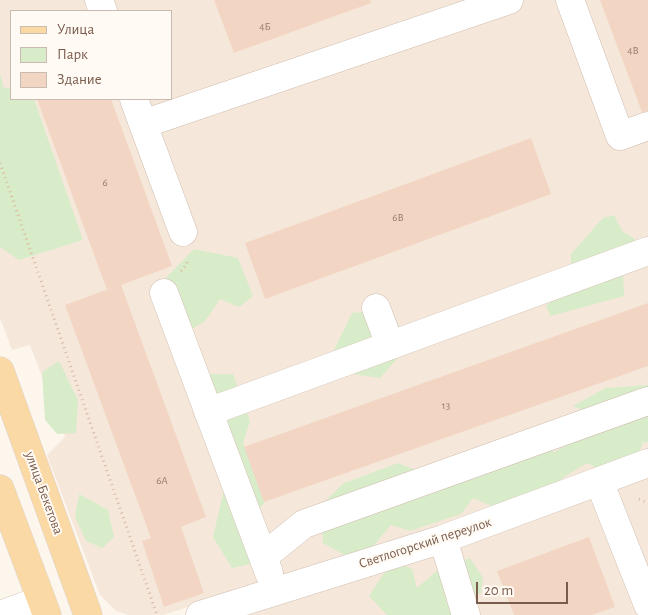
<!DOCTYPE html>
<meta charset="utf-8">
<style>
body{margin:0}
#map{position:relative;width:648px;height:615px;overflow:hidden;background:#fdf6ec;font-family:"Alegreya Sans",sans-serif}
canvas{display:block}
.legend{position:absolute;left:10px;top:10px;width:162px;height:90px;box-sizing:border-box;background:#fffaf3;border:1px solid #cabbb1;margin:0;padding:6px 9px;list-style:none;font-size:15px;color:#7a5c4d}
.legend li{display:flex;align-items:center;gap:10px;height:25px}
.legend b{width:25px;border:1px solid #cabbb1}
.scale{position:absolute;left:476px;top:582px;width:92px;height:22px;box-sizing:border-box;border:2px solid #7a5c4d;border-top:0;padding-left:6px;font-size:15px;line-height:18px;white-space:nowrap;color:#7a5c4d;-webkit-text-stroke:4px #fffaf3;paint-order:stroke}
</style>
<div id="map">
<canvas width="648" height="615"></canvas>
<ul class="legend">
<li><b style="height:6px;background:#fbd9a5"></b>Улица</li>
<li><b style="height:14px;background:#d8ecc9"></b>Парк</li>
<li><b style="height:14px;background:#f3d5c3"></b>Здание</li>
</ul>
<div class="scale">20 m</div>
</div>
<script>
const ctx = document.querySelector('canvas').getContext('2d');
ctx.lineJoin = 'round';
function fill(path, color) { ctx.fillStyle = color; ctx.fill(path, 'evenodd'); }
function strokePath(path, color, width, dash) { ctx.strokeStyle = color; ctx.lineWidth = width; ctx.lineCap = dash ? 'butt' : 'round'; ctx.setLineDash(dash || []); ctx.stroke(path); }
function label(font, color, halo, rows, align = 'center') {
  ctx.font = font + ' "Alegreya Sans",sans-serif'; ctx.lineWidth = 4; ctx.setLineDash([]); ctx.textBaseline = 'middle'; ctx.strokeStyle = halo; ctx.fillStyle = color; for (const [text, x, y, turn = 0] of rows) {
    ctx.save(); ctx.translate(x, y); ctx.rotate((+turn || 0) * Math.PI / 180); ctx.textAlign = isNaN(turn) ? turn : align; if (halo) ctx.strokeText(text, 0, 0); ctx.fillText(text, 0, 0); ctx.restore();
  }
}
fill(new Path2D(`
 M 0,0 L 648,0 L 648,449 L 440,527 L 163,615 L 128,615 L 116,611 L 100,595 L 47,455 L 65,437 L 30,345 L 12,350 L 0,318 ZM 11,11 L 171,11 L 171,99 L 11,99 Z
 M 648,475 L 648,615 L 245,615 Z`), '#f5e8da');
fill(new Path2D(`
 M 0,73 L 3,87 L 11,89 L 11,99 L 34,99 L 83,240 L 19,260 L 0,247 Z
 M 614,215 L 622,231 L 644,245 L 623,270 L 624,296 L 551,316 L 546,306 L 571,286 L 571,254 L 603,218 Z
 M 194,249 L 238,258 L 253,296 L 239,307 L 220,299 L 205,321 L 187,332 L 203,355 L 208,374 L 233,374 L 250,421 L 243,443 L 265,502 L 253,516 L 255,563 L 232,568 L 213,537 L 225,485 L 196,419 L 189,374 L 159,285 Z
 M 383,310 L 401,328 L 401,354 L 380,378 L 352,374 L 334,350 L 352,313 Z
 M 59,361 L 78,400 L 76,433 L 57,434 L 45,420 L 42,372 Z
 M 648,385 L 648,442 L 643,442 L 635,463 L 613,476 L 587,463 L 561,479 L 559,503 L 504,511 L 473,498 L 461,514 L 410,531 L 391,525 L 359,563 L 323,543 L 322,504 L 344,483 L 398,463 L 431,476 L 530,435 L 554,452 L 588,435 L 594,415 L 573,406 L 606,388 Z
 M 79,494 L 108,510 L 114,537 L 102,548 L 86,541 L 75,517 Z
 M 470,558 L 483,578 L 481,593 L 457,605 L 452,615 L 387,615 L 369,596 L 392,561 L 412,569 L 417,588 L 439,569 Z`), '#d8ecc9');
fill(new Path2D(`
 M 214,0 L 370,0 L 371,3 L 234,53 Z
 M 600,0 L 648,0 L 648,111 L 642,112 Z
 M 37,99 L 111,99 L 172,266 L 121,285 L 206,517 L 181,527 L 204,593 L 164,607 L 142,541 L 151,538 L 65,305 L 117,286 L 107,290 Z
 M 531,138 L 551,194 L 265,299 L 245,243 Z
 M 648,303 L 648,366 L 264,502 L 244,447 Z
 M 589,537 L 615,607 L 592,615 L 514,615 L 497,571 Z`), '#f3d5c3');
const minor = new Path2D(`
 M 99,0 L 103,11
 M 570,0 L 620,136 L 648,126
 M 134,99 L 143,124 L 509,0
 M 143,124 L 183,232
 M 164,293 L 269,573
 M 376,308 L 390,345
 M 208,412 L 648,251
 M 599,481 L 648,605
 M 443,539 L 466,615
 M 263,557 L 304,524 L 648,401
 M 0,615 L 41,600
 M 200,615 L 443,539 L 648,463`);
const major = new Path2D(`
 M 0,371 L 88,615
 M 0,489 L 47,615`);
strokePath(minor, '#d1beb0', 29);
strokePath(major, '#dad1cd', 29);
strokePath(new Path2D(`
 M 0,163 L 157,615
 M 181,271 L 187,264 L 187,259
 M 639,499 L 648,503`), '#d9b8a5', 3, [1, 4]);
strokePath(minor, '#fff', 28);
strokePath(major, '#fbd9a5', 28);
label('11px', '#987a6a', null, [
 ["4Б",265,27],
 ["4В",633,51],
 ["6",105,183],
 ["6В",398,218],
 ["13",446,406],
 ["6А",162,481]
]);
label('14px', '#7a5c4d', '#fffaf3', [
 ["улица Бекетова",44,493,70],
 ["Светлогорский переулок",425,543,-18]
]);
</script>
